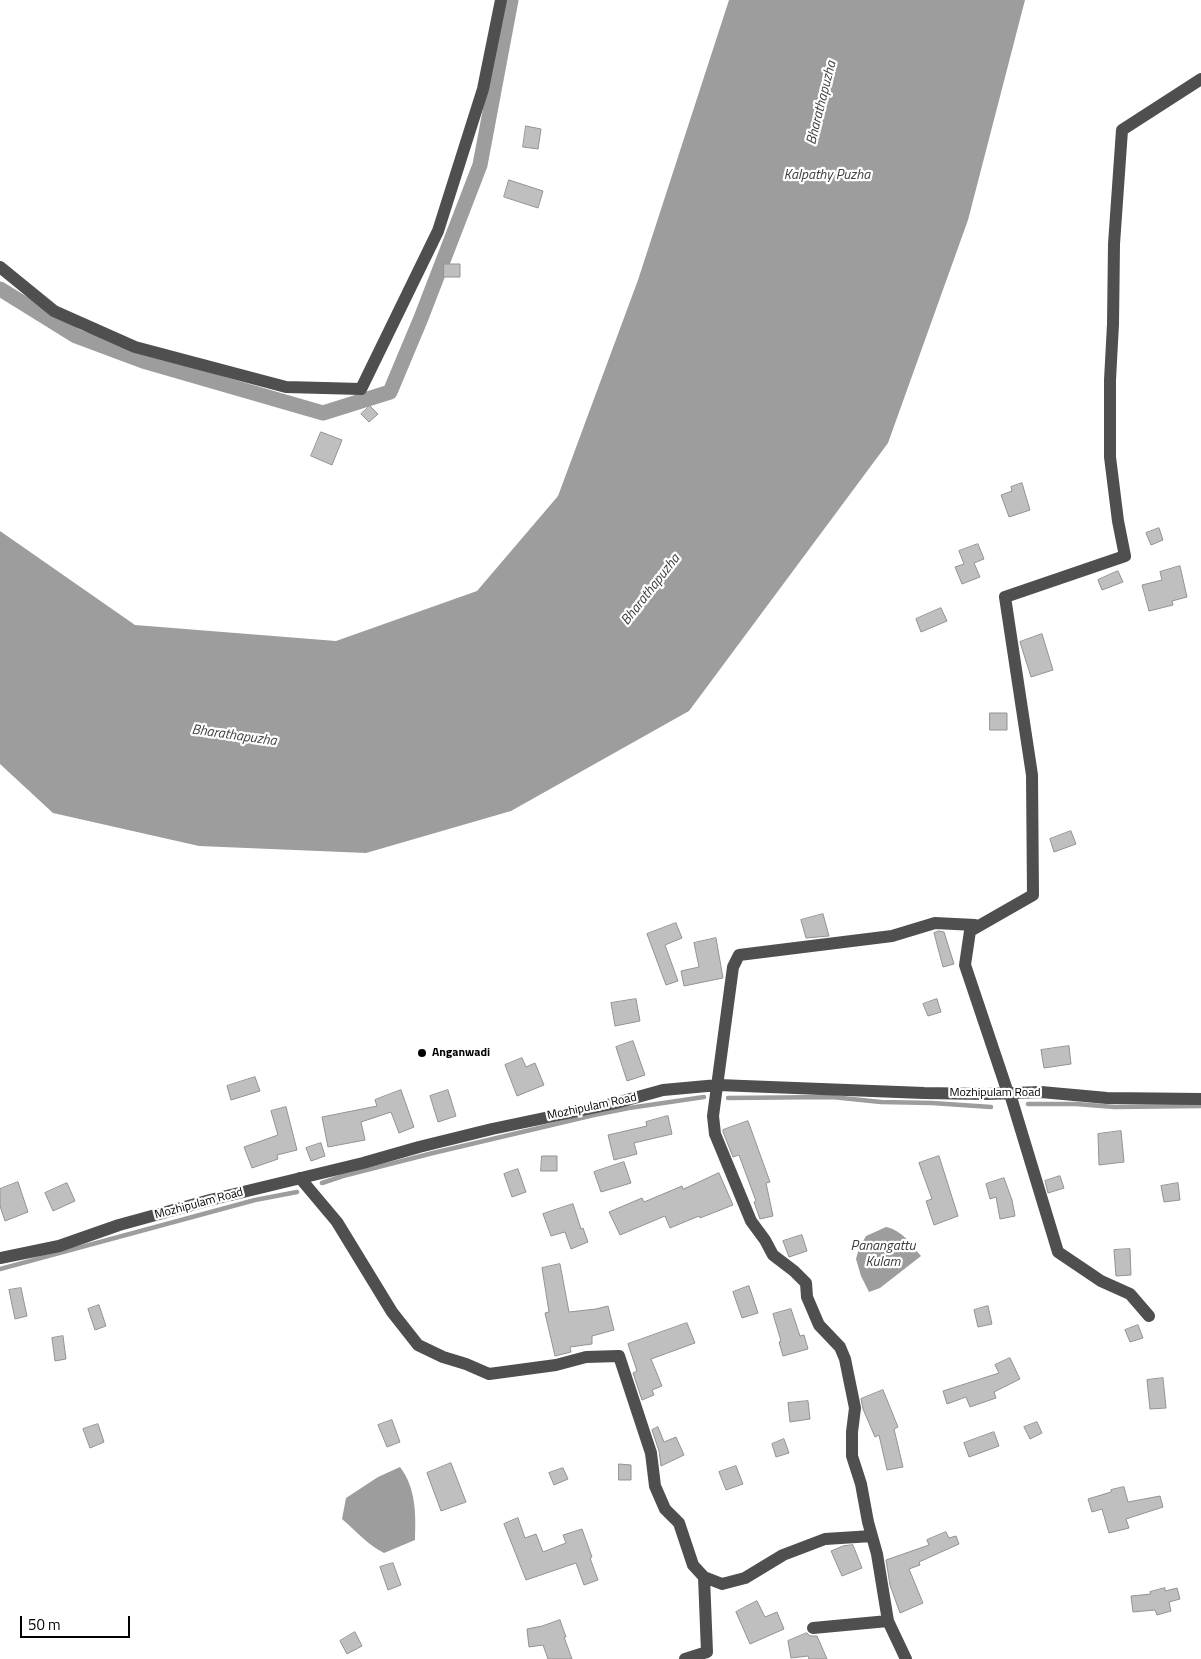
<!DOCTYPE html>
<style>
body{margin:0}
#map{position:relative;width:1201px;height:1659px;overflow:hidden;background:#fff;font-family:"Titillium Web",sans-serif}
canvas{display:block}
.scale{position:absolute;left:20px;top:1616px;width:110px;height:22px;box-sizing:border-box;border:2px solid #000;border-top:0;padding-left:6px;font-size:15px;line-height:18px;white-space:nowrap;color:#000;-webkit-text-stroke:4px #fff;paint-order:stroke}
</style>
<div id="map">
<canvas width="1201" height="1659"></canvas>
<div class="scale">50 m</div>
</div>
<script>
const ctx = document.querySelector('canvas').getContext('2d');
ctx.lineJoin = 'round';
function fill(path, color) { ctx.fillStyle = color; ctx.fill(path, 'evenodd'); }
function strokePath(path, color, width, dash) { ctx.strokeStyle = color; ctx.lineWidth = width; ctx.lineCap = dash ? 'butt' : 'round'; ctx.setLineDash(dash || []); ctx.stroke(path); }
function label(font, color, halo, rows, align = 'center') {
  ctx.font = font + ' "Titillium Web",sans-serif'; ctx.lineWidth = 4.5; ctx.setLineDash([]); ctx.textBaseline = 'middle'; ctx.strokeStyle = halo; ctx.fillStyle = color; for (const [text, x, y, turn = 0] of rows) {
    ctx.save(); ctx.translate(x, y); ctx.rotate((+turn || 0) * Math.PI / 180); ctx.textAlign = isNaN(turn) ? turn : align; if (halo) ctx.strokeText(text, 0, 0); ctx.fillText(text, 0, 0); ctx.restore();
  }
}
fill(new Path2D(`
 M 729,0 L 1025,0 L 968,220 L 888,443 L 689,711 L 511,811 L 366,853 L 199,846 L 53,813 L 0,764 L 0,531 L 135,625 L 336,641 L 477,591 L 558,496 L 638,280 Z
 M 886,1227 C 903,1231 910,1243 921,1256 L 880,1288 L 869,1292 L 861,1276 L 856,1259 L 859,1248 L 866,1236 Z
 M 400,1467 C 416,1488 416,1514 415,1540 L 384,1553 C 368,1545 356,1531 342,1519 L 346,1498 L 378,1477 Z`), '#9d9d9d');
strokePath(new Path2D(`
 M 728,1098 L 832,1097 L 881,1102 L 932,1103 L 991,1107
 M 1028,1104 L 1076,1104 L 1115,1107 L 1201,1106
 M 322,1183 L 343,1176 L 433,1153 L 594,1115 L 629,1108 L 704,1097
 M 0,1269 L 255,1200 L 297,1192`), '#9d9d9d', 4.5);
strokePath(new Path2D(`
 M 0,289 L 76,336 L 143,361 L 323,413 L 390,392 L 421,318 L 480,165 L 511,0`), '#9d9d9d', 15);
const building = new Path2D(`
 M 526,126 L 541,129 L 538,149 L 523,147 Z
 M 509,180 L 543,191 L 538,208 L 504,197 Z
 M 444,264 L 460,264 L 460,277 L 444,277 Z
 M 370,406 L 378,414 L 369,422 L 361,414 Z
 M 321,432 L 342,440 L 332,465 L 311,456 Z
 M 1022,483 L 1030,510 L 1009,517 L 1001,495 L 1012,491 L 1011,487 Z
 M 1159,528 L 1163,540 L 1151,545 L 1146,533 Z
 M 978,544 L 984,559 L 974,563 L 980,577 L 962,584 L 955,567 L 964,564 L 959,551 Z
 M 1180,566 L 1187,597 L 1172,601 L 1173,605 L 1149,611 L 1142,585 L 1162,580 L 1160,572 Z
 M 1118,571 L 1123,582 L 1102,590 L 1098,580 Z
 M 941,608 L 947,621 L 921,632 L 916,619 Z
 M 1042,634 L 1053,670 L 1031,677 L 1020,642 Z
 M 990,713 L 1007,713 L 1007,730 L 990,730 Z
 M 1071,831 L 1076,844 L 1054,852 L 1050,839 Z
 M 823,914 L 829,936 L 806,938 L 801,920 Z
 M 676,923 L 682,938 L 665,945 L 678,981 L 666,985 L 647,934 Z
 M 939,931 L 944,932 L 954,964 L 943,967 L 934,933 Z
 M 716,938 L 723,978 L 684,986 L 681,971 L 699,967 L 694,943 Z
 M 636,999 L 640,1021 L 615,1026 L 611,1003 Z
 M 937,999 L 941,1012 L 928,1016 L 923,1004 Z
 M 633,1041 L 645,1075 L 627,1081 L 616,1047 Z
 M 1069,1046 L 1071,1064 L 1044,1068 L 1041,1050 Z
 M 522,1058 L 526,1067 L 535,1063 L 544,1085 L 517,1096 L 505,1065 Z
 M 255,1077 L 260,1091 L 231,1100 L 227,1086 Z
 M 401,1090 L 414,1127 L 399,1133 L 391,1112 L 361,1122 L 365,1140 L 328,1147 L 322,1117 L 377,1106 L 375,1100 Z
 M 448,1090 L 456,1116 L 438,1122 L 430,1096 Z
 M 286,1107 L 297,1150 L 277,1155 L 278,1159 L 252,1168 L 244,1147 L 278,1135 L 271,1111 Z
 M 668,1116 L 672,1134 L 634,1143 L 637,1154 L 614,1160 L 608,1135 L 647,1126 L 646,1122 Z
 M 748,1121 L 770,1182 L 766,1183 L 773,1216 L 760,1219 L 754,1202 L 756,1201 L 739,1155 L 733,1157 L 723,1132 L 723,1130 Z
 M 1121,1131 L 1124,1162 L 1099,1165 L 1098,1134 Z
 M 321,1143 L 325,1156 L 311,1161 L 306,1148 Z
 M 542,1156 L 557,1156 L 557,1171 L 541,1171 Z
 M 939,1156 L 958,1216 L 934,1225 L 926,1201 L 932,1199 L 919,1163 Z
 M 624,1162 L 631,1183 L 601,1192 L 594,1172 Z
 M 518,1169 L 526,1192 L 512,1197 L 504,1174 Z
 M 719,1173 L 733,1205 L 700,1218 L 699,1216 L 670,1228 L 665,1216 L 620,1235 L 609,1212 L 642,1198 L 644,1202 L 682,1186 L 683,1189 Z
 M 1060,1176 L 1064,1188 L 1048,1193 L 1045,1181 Z
 M 1004,1178 L 1012,1200 L 1015,1216 L 1000,1219 L 996,1197 L 990,1199 L 986,1184 Z
 M 18,1182 L 28,1212 L 5,1221 L 0,1206 L 0,1189 Z
 M 67,1183 L 75,1201 L 53,1211 L 45,1193 Z
 M 1178,1183 L 1180,1200 L 1164,1202 L 1161,1186 Z
 M 573,1204 L 581,1229 L 583,1228 L 588,1242 L 571,1249 L 565,1232 L 551,1236 L 543,1214 Z
 M 802,1235 L 807,1251 L 789,1257 L 783,1241 Z
 M 1130,1249 L 1131,1275 L 1116,1276 L 1114,1250 Z
 M 560,1264 L 569,1312 L 596,1309 L 608,1306 L 614,1330 L 592,1336 L 592,1344 L 570,1347 L 571,1352 L 555,1356 L 545,1313 L 549,1312 L 542,1268 Z
 M 749,1286 L 758,1313 L 742,1318 L 733,1292 Z
 M 21,1288 L 27,1316 L 15,1319 L 9,1290 Z
 M 99,1305 L 106,1326 L 95,1330 L 88,1309 Z
 M 988,1306 L 992,1324 L 978,1327 L 974,1310 Z
 M 791,1309 L 800,1336 L 804,1335 L 808,1349 L 783,1356 L 779,1342 L 781,1341 L 773,1314 Z
 M 687,1323 L 695,1343 L 651,1359 L 662,1386 L 652,1390 L 654,1395 L 642,1400 L 633,1373 L 637,1371 L 628,1344 Z
 M 1138,1325 L 1143,1338 L 1130,1342 L 1125,1330 Z
 M 63,1336 L 66,1359 L 55,1361 L 52,1338 Z
 M 1010,1358 L 1020,1379 L 994,1392 L 996,1398 L 970,1407 L 966,1397 L 947,1404 L 943,1391 L 999,1373 L 995,1365 Z
 M 1163,1378 L 1166,1408 L 1150,1409 L 1147,1380 Z
 M 883,1390 L 898,1427 L 894,1429 L 903,1467 L 887,1470 L 879,1435 L 875,1437 L 863,1409 L 861,1399 Z
 M 808,1401 L 810,1419 L 790,1422 L 788,1403 Z
 M 392,1420 L 400,1442 L 387,1447 L 378,1425 Z
 M 1037,1422 L 1042,1433 L 1030,1439 L 1024,1427 Z
 M 98,1424 L 104,1442 L 90,1448 L 83,1429 Z
 M 658,1427 L 664,1442 L 676,1437 L 684,1455 L 661,1466 L 659,1451 L 652,1430 Z
 M 994,1432 L 999,1446 L 969,1457 L 964,1443 Z
 M 784,1439 L 789,1453 L 776,1457 L 772,1444 Z
 M 451,1463 L 466,1502 L 441,1511 L 427,1473 Z
 M 619,1464 L 631,1465 L 631,1480 L 619,1480 Z
 M 736,1466 L 743,1484 L 726,1490 L 719,1472 Z
 M 563,1468 L 568,1479 L 554,1485 L 549,1473 Z
 M 1124,1487 L 1128,1502 L 1160,1496 L 1163,1507 L 1126,1519 L 1129,1528 L 1109,1533 L 1102,1509 L 1092,1512 L 1088,1499 L 1111,1492 L 1111,1490 Z
 M 518,1518 L 525,1538 L 536,1534 L 543,1552 L 566,1543 L 563,1535 L 582,1529 L 592,1557 L 590,1558 L 598,1580 L 584,1585 L 576,1563 L 526,1580 L 504,1524 Z
 M 946,1532 L 949,1538 L 956,1536 L 959,1544 L 919,1562 L 920,1565 L 909,1569 L 923,1603 L 900,1613 L 890,1585 L 886,1560 L 929,1545 L 927,1540 Z
 M 853,1545 L 862,1568 L 842,1576 L 831,1551 L 843,1546 Z
 M 393,1563 L 401,1585 L 388,1590 L 380,1567 Z
 M 1165,1588 L 1165,1591 L 1177,1588 L 1180,1599 L 1169,1602 L 1171,1611 L 1157,1615 L 1155,1610 L 1133,1612 L 1131,1596 L 1151,1594 L 1150,1592 Z
 M 757,1601 L 765,1617 L 777,1612 L 784,1629 L 750,1644 L 736,1612 Z
 M 560,1620 L 566,1637 L 564,1637 L 572,1659 L 548,1659 L 543,1645 L 529,1647 L 527,1629 L 542,1626 Z
 M 355,1632 L 362,1646 L 347,1654 L 340,1641 Z
 M 807,1633 L 810,1636 L 817,1636 L 827,1659 L 809,1659 L 808,1656 L 791,1658 L 788,1641 Z`);
fill(building, '#bfbfbf');
strokePath(building, '#939393', 1);
strokePath(new Path2D(`
 M 0,267 L 54,311 L 135,347 L 286,387 L 361,389 L 438,231 L 483,89 L 501,0
 M 300,1178 L 337,1222 L 392,1312 L 418,1345 L 443,1357 L 466,1364 L 489,1374 L 556,1365 L 586,1357 L 619,1356 L 651,1453 L 655,1486 L 665,1509 L 679,1523 L 693,1565 L 704,1577 L 722,1584 L 745,1578 L 783,1555 L 825,1539 L 872,1536
 M 0,1258 L 59,1246 L 119,1225 L 210,1200 L 363,1163 L 419,1147 L 492,1129 L 616,1103 L 663,1090 L 718,1085 L 924,1093 L 986,1094 L 1041,1092 L 1107,1098 L 1201,1099
 M 1149,1316 L 1130,1294 L 1101,1281 L 1058,1252 L 1010,1094 L 1008,1093 L 965,965 L 970,931 L 1033,895 L 1032,775 L 1005,597 L 1125,556 L 1118,521 L 1110,457 L 1110,380 L 1113,324 L 1114,244 L 1122,130 L 1201,79
 M 813,1628 L 888,1621
 M 685,1659 L 707,1652 L 704,1577
 M 906,1659 L 888,1621 L 877,1554 L 868,1522 L 861,1484 L 852,1456 L 852,1432 L 855,1408 L 845,1359 L 840,1347 L 819,1325 L 807,1297 L 806,1283 L 794,1271 L 773,1255 L 765,1240 L 751,1221 L 715,1134 L 713,1116 L 733,967 L 739,955 L 892,936 L 935,923 L 975,925 L 972,929`), '#4f4f4f', 12);
for (const [x, y, r, color] of [
 [422,1053,5,"#000"]
]) { const dot = new Path2D(); dot.arc(x, y, r, 0, 2 * Math.PI); ctx.fillStyle = color; ctx.fill(dot); strokePath(dot, '#fff', 2); }
label('bold 12px', '#000', '#fff', [
 ["Anganwadi",432,1053]
], 'left');
label('12px', '#000', '#fff', [
 ["Mozhipulam Road",995,1093],
 ["Mozhipulam Road",592,1107,-12],
 ["Mozhipulam Road",199,1204,-15]
]);
label('italic 14px', '#3e3e3e', '#fff', [
 ["Bharathapuzha",822,103,-76],
 ["Kalpathy Puzha",827,176],
 ["Bharathapuzha",651,590,-52],
 ["Bharathapuzha",234,736,8],
 ["Panangattu",883,1247],
 ["Kulam",883,1263]
]);
</script>
